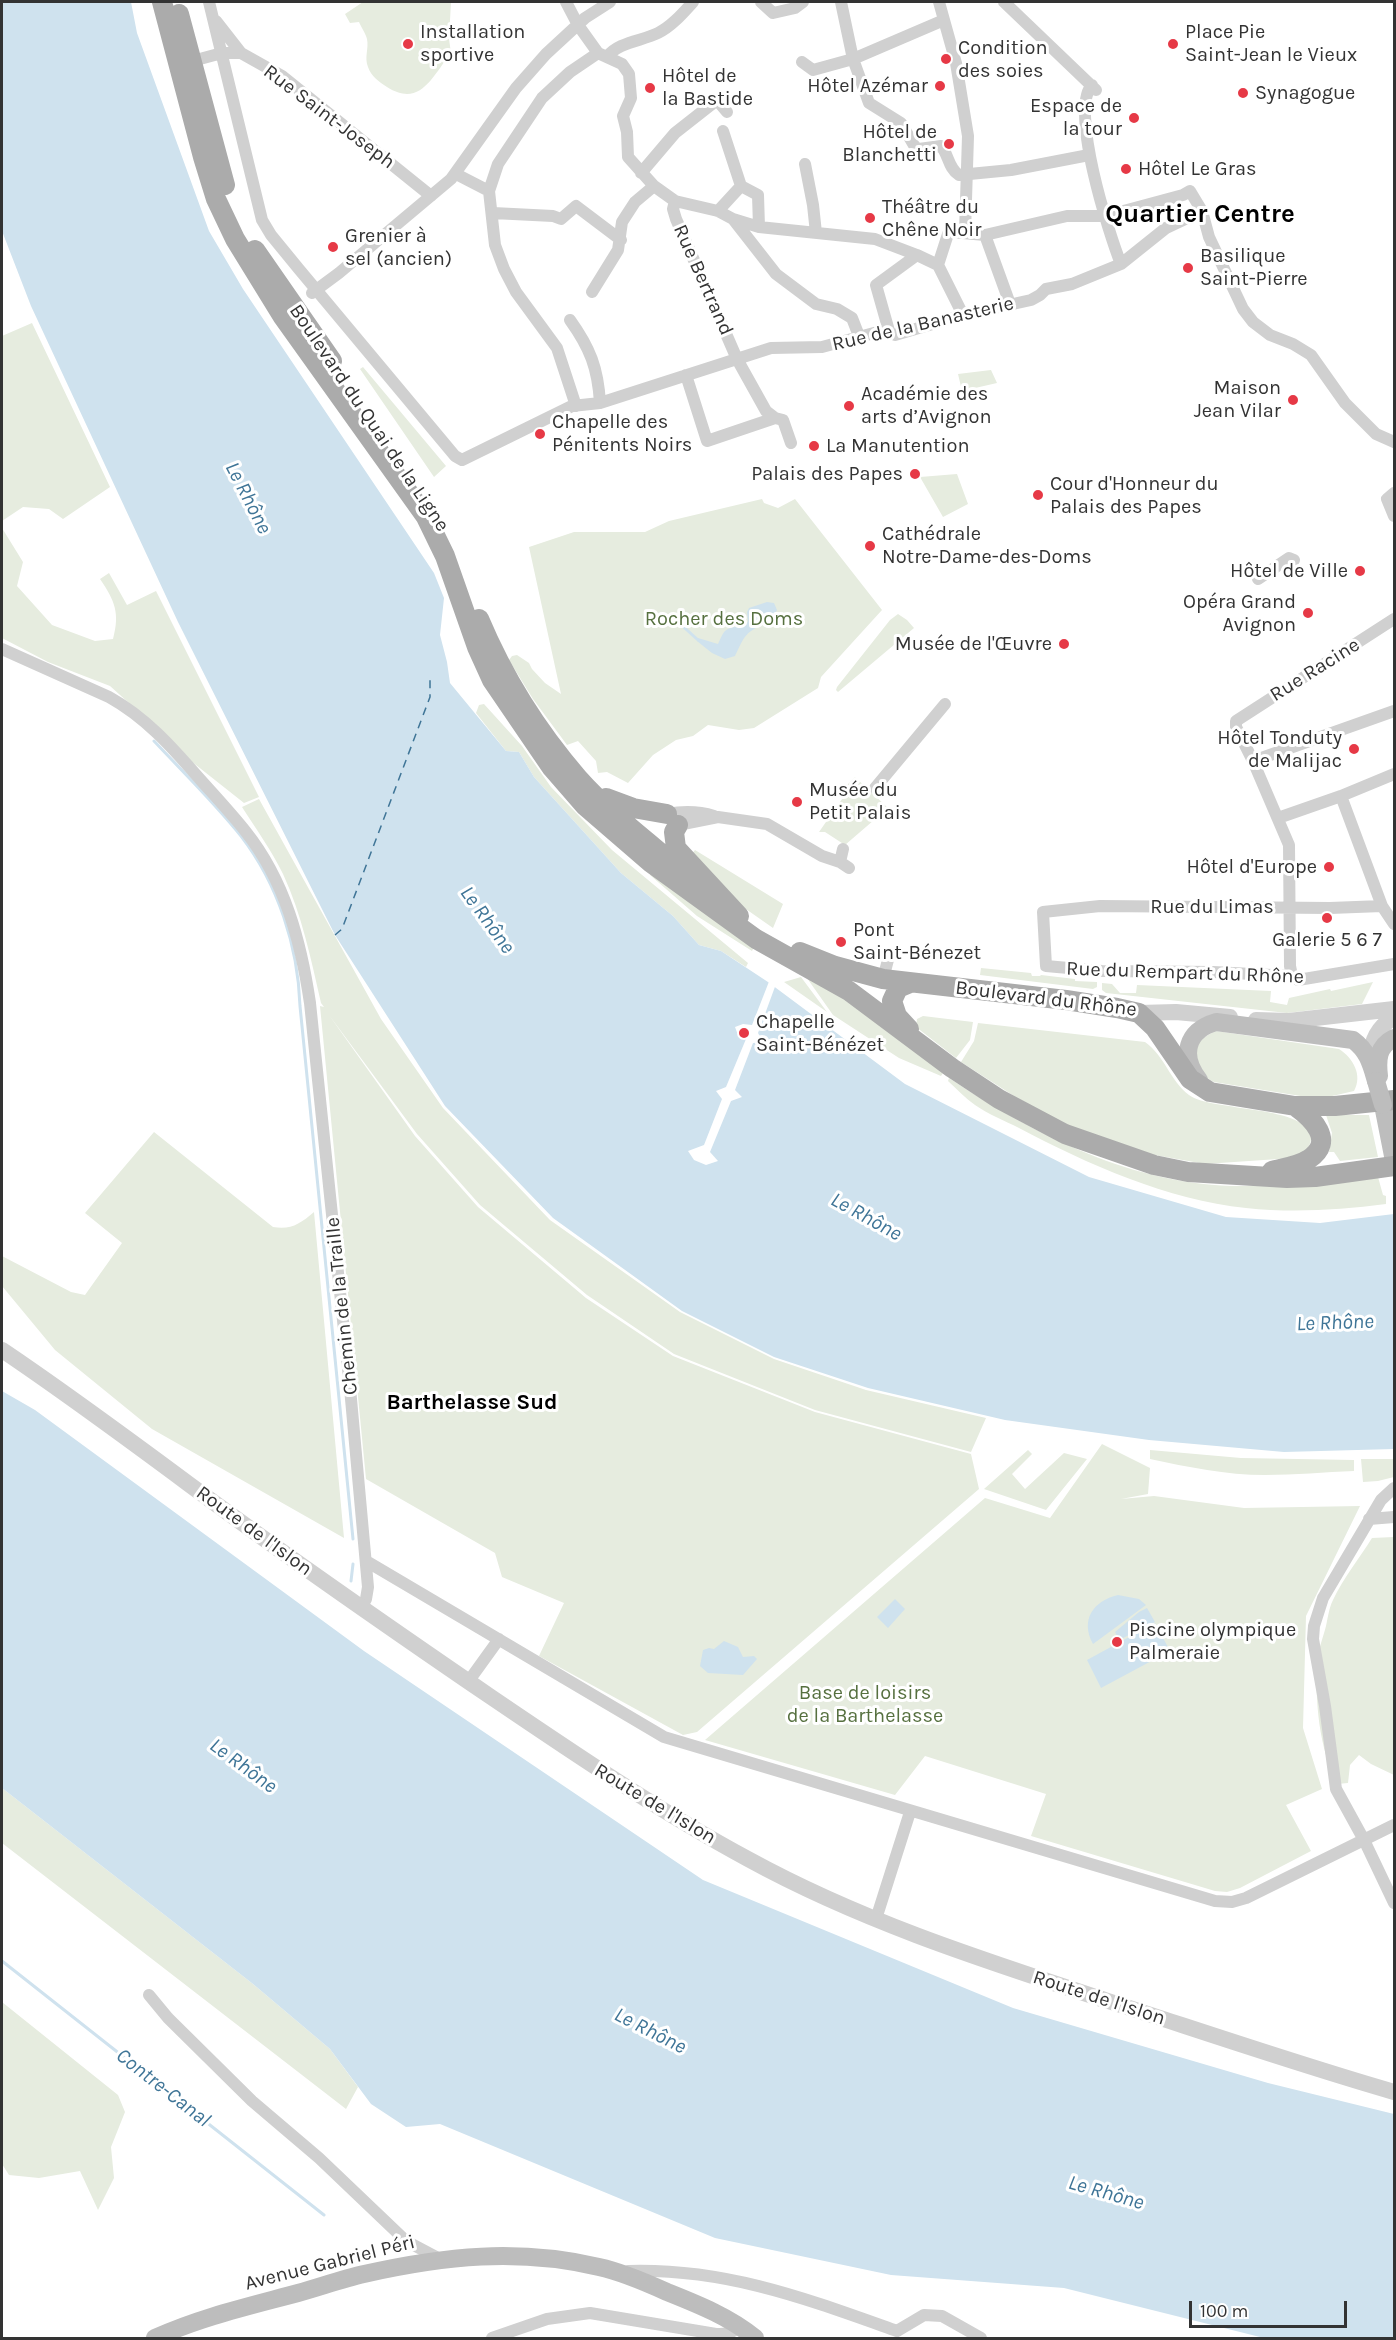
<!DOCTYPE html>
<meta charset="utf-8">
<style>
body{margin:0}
#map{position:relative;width:1396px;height:2340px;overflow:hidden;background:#fff;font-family:Karla,sans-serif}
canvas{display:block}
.frame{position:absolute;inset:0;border:3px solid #333;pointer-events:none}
.scale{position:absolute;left:1189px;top:2301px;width:158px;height:27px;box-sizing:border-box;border:3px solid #333;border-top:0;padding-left:8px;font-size:18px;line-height:21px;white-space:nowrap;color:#333;-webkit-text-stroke:4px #fff;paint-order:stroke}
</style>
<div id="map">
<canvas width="1396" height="2340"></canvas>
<div class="frame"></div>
<div class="scale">100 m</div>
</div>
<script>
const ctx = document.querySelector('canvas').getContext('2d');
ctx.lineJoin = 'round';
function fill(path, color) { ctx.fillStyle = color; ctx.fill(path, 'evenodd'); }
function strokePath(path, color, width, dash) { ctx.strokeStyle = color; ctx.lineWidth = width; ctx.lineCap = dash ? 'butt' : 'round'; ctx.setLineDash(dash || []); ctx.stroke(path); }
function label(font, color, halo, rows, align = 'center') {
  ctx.font = font + ' Karla,sans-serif'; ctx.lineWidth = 6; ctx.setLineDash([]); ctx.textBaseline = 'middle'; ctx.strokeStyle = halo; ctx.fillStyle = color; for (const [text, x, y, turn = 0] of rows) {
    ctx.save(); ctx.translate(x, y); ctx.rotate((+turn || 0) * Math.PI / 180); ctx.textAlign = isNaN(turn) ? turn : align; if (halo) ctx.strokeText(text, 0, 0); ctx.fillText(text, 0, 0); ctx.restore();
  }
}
fill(new Path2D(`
 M 363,2 L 451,2 L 449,39 L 451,53 C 432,77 420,108 387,87 C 379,82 371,76 368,67 C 364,58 369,48 367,39 C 366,34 361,27 359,22 L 350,23 L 345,14 Z
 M 32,323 L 110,487 L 63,519 L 49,509 L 23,507 L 2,521 L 2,336 Z
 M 363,367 L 446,466 L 434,477 L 360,369 Z
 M 991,370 L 997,383 L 962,391 L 958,374 Z
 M 957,474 L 968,504 L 943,517 L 920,477 Z
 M 762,499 L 764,503 L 778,508 L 795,499 L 882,610 L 821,677 L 818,688 L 754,728 L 739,730 L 708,725 L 693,736 L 676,740 L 653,755 L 628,783 L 607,772 L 598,773 L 596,761 L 578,741 L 567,745 L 533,699 L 509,660 L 512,656 L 517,655 L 529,663 L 532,669 L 545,683 L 561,694 L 529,547 L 574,532 L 645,532 L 669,521 Z
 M 2,528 L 23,562 L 17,586 L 52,625 L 95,641 L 113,639 C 120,613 115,601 100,579 L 109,573 L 127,605 L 156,591 L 259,797 L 244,803 L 177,750 L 139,712 L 110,686 L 48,662 L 2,638 Z
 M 898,614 L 907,620 L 914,628 L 838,692 L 836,690 L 837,687 L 890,620 Z
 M 484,704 L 522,746 L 551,787 L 612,850 L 748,963 L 746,967 L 721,951 L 699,945 L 673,916 L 621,873 L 534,777 L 519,752 L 506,751 L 476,713 L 479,705 Z
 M 855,777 L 888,808 L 845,845 L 825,832 L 819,832 L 849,789 L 846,786 Z
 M 259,799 L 381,1019 L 443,1108 L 550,1220 L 680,1312 L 774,1359 L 866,1390 L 986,1418 L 971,1452 L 815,1410 L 674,1354 L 587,1295 L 480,1205 L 417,1134 L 329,1015 L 415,1136 L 478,1207 L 586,1298 L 673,1356 L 815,1412 L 971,1454 L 979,1489 L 697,1732 L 683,1735 L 539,1656 L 564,1603 L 502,1577 L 495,1553 L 366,1479 L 320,1006 L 324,1007 L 321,1003 C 311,959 302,915 283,874 C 272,851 256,829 242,807 Z
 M 695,850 L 783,904 L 773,928 L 743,907 L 690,856 Z
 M 654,870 L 755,945 L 752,951 L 697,916 L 650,875 Z
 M 981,968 L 1031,973 L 1032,976 L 1040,976 L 1041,975 L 1075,979 L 1075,981 L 1097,982 L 1097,987 L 1093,989 L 980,975 Z
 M 802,971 L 826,984 L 943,1073 L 941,1076 L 899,1058 L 833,1015 Z
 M 801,977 L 827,1012 L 784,982 Z
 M 1373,982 L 1362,1004 L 1287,1013 L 1106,993 L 1102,990 L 1102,983 L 1112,984 L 1120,993 L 1136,993 L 1137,985 L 1271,991 L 1270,1002 L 1287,1005 L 1289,998 L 1330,989 L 1331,991 Z
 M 923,1016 L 973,1022 L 970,1040 L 956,1058 L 916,1027 L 917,1019 Z
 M 978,1023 L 1145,1042 C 1165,1056 1170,1081 1189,1095 C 1212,1112 1310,1105 1311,1138 C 1311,1149 1301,1154 1293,1158 L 1205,1164 L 1149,1154 L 1070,1127 L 1014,1096 L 961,1062 L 974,1041 Z
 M 1216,1031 L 1339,1049 C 1353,1058 1363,1075 1354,1091 L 1319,1099 L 1214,1082 C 1201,1076 1192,1061 1197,1046 C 1200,1039 1209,1034 1216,1031 Z
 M 949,1078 C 1038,1137 1141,1189 1250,1186 C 1293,1185 1336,1180 1378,1177 L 1383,1195 L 1386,1196 L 1386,1204 C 1339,1210 1293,1213 1246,1208 C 1168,1200 1087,1164 1019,1128 C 1005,1121 988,1114 975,1105 C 965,1098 957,1089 948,1081 Z
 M 1326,1115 L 1369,1115 L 1378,1157 L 1340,1161 L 1334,1152 L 1329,1152 L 1332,1133 Z
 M 154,1132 L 273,1227 C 291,1230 300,1224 314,1212 L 344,1538 L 152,1429 L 55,1350 L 2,1286 L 2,1256 L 71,1292 L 85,1295 L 122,1243 L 85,1213 Z
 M 1102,1444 L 1150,1468 L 1148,1494 L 1121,1499 L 1154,1496 L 1244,1508 L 1360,1506 L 1306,1616 L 1303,1728 L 1322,1789 L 1286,1805 L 1311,1851 L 1240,1888 L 1227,1892 L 1215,1891 L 1031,1836 L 1046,1794 L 925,1756 L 895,1795 L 705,1740 L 985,1498 L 1050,1518 Z
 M 1028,1450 L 1032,1454 L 1012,1474 L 1025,1489 L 1064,1453 L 1087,1459 L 1046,1510 L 984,1489 Z
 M 1150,1450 L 1241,1458 L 1354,1460 L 1354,1471 C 1325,1472 1295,1475 1265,1475 C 1226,1475 1188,1467 1150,1459 Z
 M 1361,1459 L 1394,1459 L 1394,1477 L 1378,1481 L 1363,1482 Z
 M 1394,1537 L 1394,1775 L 1371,1764 L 1359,1755 L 1350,1765 L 1348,1783 L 1337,1784 C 1319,1748 1315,1701 1317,1662 C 1318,1650 1323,1638 1326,1626 C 1328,1617 1329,1608 1333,1600 C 1344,1577 1359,1559 1372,1538 Z
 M 2,1788 L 253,1984 L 330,2049 L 358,2087 L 346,2109 L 2,1843 Z
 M 2,2002 L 118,2095 L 125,2112 L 111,2147 L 114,2178 L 98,2210 L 80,2171 L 39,2178 L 9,2175 L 2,2164 Z`), '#e6ecdf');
fill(new Path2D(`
 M 2,2 L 131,2 L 137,33 L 209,231 L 243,289 L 434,573 L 444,598 L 440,635 L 447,662 L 450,683 L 506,751 L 519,752 L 534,777 L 621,873 L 673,916 L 699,945 L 721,951 L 768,982 L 905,1084 L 1089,1177 L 1226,1217 L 1320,1223 L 1394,1214 L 1394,1449 L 1284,1452 L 1149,1440 L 1005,1420 L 868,1388 L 774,1357 L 682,1311 L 553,1218 L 445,1106 L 335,935 L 178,622 L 31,306 L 2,231 Z
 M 767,602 L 774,603 L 777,610 C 771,622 762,624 751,631 C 743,636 739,648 735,656 L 725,659 L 712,653 L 697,641 L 698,638 L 718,644 C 720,640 722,634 725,631 C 731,625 741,628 748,622 L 747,612 L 749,608 Z
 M 2,1391 L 35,1410 L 364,1651 L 703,1880 L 1013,2008 L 1268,2083 L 1394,2114 L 1394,2338 L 1264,2338 L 1064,2288 L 891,2275 L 715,2238 L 440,2124 L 406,2127 L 371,2104 L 330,2049 L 253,1984 L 2,1788 Z
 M 1118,1595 L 1139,1599 L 1146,1605 L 1093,1644 C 1080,1620 1093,1601 1118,1595 Z
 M 895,1599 L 905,1609 L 888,1628 L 877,1617 Z
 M 1147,1608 L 1155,1622 L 1119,1640 L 1115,1632 L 1139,1612 Z
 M 1155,1623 L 1170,1651 L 1101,1688 L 1087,1660 Z
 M 724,1641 L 738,1647 L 743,1657 L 754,1656 L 757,1659 L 743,1675 L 708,1673 L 700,1666 L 703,1650 L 709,1648 L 714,1649 Z`), '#cfe2ee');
fill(new Path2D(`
 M 770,979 L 776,984 L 758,1033 L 763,1042 L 753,1043 L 735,1090 L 742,1097 L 731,1101 L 710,1152 L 718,1161 L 706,1165 L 694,1160 L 688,1151 L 704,1145 L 722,1099 L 716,1091 L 726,1087 L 746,1039 L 738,1035 L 735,1027 L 743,1024 L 752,1025 Z`), '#fff');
strokePath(new Path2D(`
 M 677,621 L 698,640
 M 154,741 C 183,772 214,802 241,836 C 278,884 298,946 300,1006 L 353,1539
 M 351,1581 L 353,1564
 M 2,1961 L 324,2215`), '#cfe2ee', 3);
strokePath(new Path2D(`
 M 335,935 L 342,929 L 430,697 L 430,679`), '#3f7597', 1.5, [8, 6]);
strokePath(new Path2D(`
 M 209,2 L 262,220 L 271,235 L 298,268 L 455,456 L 462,460 L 572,406 L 600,403 L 771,348 L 822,347 L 885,330 L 895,335 L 963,315 L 1031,300 L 1040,295 L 1046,289 L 1072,284 L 1121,264 L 1166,228 L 1202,211
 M 566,2 L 578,25 L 598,53 L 622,64 L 629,74 L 631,98 L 623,116 L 627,132 L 628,157 L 654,186 L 675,201 L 718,211 L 733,219 L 759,227 L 875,239 L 917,255 L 938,265 L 963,315
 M 761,2 L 773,13 L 795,8 L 803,2
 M 841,2 L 853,59 L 944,20
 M 939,2 L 956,63 L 968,136 L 965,232
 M 1004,2 L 1096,90
 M 216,21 L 241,53
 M 607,57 C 618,42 642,41 658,33 C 672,26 683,13 693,2
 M 802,62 L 813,70 L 853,59 L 869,103 L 901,123 L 915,147 L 919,149 L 941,146 C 949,155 948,168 959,175 L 1011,170 L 1089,155
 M 185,63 L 222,53 L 241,53 L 282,76 L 431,196
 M 1092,85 C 1069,109 1109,234 1121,264
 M 805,164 L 813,205 L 816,233
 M 641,173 L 675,133 L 717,100 L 727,112
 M 456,174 L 489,191
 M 741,186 L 758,195 L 759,227
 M 675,201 L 673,209 L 676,219 L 737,359 L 766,411 L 775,418 L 783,420 L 791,443
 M 718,211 L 741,186 L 723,131
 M 493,213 L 553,216 L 561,219 L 576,206 L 621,240
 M 733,219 L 776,274 L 816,304 L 837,309 L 852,318 L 859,336
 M 985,235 L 1010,304
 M 938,265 L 948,234 L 951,232 L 985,235 L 1067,216 L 1105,216 L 1183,195 L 1190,191 L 1202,211 L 1209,237 L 1243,309 L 1253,322 L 1270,335 L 1293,344 L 1311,355 L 1345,403 L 1376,434 L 1394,442
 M 592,292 L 618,250 L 622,222 L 635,202 L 654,186
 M 312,293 L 339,273 L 451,179 L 516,88 L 546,54 L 585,18 L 610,2
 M 570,320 C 590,348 598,368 600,403
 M 889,331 L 876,285 L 917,255
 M 686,375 L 707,441 L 775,418
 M 576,406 L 557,348 L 516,292 L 504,269 L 495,245 L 489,191 L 498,164 L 542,98 L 570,72 L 598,53
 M 1394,493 L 1387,499 L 1394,516
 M 1258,579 L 1289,558 L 1294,560
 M 2,649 L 109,697 C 145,717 171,746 198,777 C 214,795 231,813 246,832 C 285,881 301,942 310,1003 L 350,1388 L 368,1587 L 366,1599 L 361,1608
 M 1253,761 L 1394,711
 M 875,788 L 945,704
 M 1341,796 L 1382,906 L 1394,924
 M 667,814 C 684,811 698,811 714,816
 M 1278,818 L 1341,796 L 1394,774
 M 678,825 L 718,817 L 767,824 L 822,856 L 840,862 L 849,868
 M 840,862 L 843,849
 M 1382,906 L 1330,908 L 1100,906 L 1043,912 L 1046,966 L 1102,971 L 1213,972 L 1292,976 L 1298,980 L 1394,964
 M 1292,976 L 1290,966 L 1289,845 L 1253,761 L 1236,727 L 1236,721 L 1394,619
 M 883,979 L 889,956
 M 1394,1488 L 1381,1500 L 1323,1598 L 1314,1626 L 1313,1639 L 1325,1706 L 1336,1789 L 1364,1840 L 1394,1903
 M 1369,1519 L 1394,1517
 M 366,1561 L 664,1737 L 1215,1901 L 1232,1902 L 1246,1898 L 1394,1825
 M 468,1682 L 499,1639
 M 876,1919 L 910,1812
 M 149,1995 L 168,2018 L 252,2101 L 319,2158 L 406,2241 L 440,2259
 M 624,2273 L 628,2271 C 726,2268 807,2299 897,2331 L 924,2315 L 942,2316 L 981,2338
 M 492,2338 L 547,2319 L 590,2313 L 716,2334 C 725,2334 732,2334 739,2326`), '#d0d0d0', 12);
strokePath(new Path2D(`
 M 1139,1013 L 1176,1012 L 1230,1017
 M 1256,1020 L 1289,1021 L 1394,1009
 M 1371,1061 C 1370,1041 1378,1027 1394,1017
 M 2,1350 C 66,1393 128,1439 190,1485 C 289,1558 390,1628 491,1697 C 575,1754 659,1811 748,1859 C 861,1921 983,1960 1105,2000 C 1201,2031 1297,2064 1394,2092`), '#d0d0d0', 16);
strokePath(new Path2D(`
 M 1379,1076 C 1377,1059 1378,1046 1394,1038
 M 1199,1080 C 1180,1056 1186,1031 1216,1022 L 1353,1040 C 1368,1051 1371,1064 1376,1081
 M 1383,1105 L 1394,1161
 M 155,2338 C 201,2317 250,2306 298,2293 C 320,2287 342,2279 364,2274 C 444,2256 518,2248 599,2267 C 622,2272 645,2282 667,2292 C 697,2304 730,2317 755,2338`), '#bdbdbd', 18);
strokePath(new Path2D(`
 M 162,2 L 203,157 L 216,199 L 235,239 L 283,317 L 426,517 L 445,556 L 477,647 L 492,680 L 552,768 L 585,806 L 651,863 L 756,939 L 849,991 L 952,1068 L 999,1099 L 1065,1134 L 1154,1165 L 1188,1172 L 1287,1178 L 1315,1177 L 1394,1166
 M 179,14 L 225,185
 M 255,250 L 332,361
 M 479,619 C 503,676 538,732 578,778 C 610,814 651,844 687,875
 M 606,798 L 633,808 L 667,814
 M 678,825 L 674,832 L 676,848 L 739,916
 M 800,952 L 835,966 L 883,979 L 1066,1000 L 1117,1008 L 1139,1013 L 1155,1028 L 1190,1079 L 1210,1092 L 1295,1106 L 1335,1106 L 1394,1100
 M 909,1029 L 897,1016 L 892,1001 L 898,988 L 910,983
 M 1272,1171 C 1283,1168 1299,1166 1309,1159 C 1336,1141 1312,1118 1295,1106`), '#ababab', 20);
strokePath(new Path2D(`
 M 1376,1081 L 1383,1105`), '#bdbdbd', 18);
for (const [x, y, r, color] of [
 [408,44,6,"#e63946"],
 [1173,44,6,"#e63946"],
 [946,59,6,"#e63946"],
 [940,86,6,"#e63946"],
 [650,88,6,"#e63946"],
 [1243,93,6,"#e63946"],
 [1134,118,6,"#e63946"],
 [949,144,6,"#e63946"],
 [1126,169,6,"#e63946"],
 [870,218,6,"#e63946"],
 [333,247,6,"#e63946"],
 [1188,268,6,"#e63946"],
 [1293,400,6,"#e63946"],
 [849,406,6,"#e63946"],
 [540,434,6,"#e63946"],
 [814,446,6,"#e63946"],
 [915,474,6,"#e63946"],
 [1038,495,6,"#e63946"],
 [870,546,6,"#e63946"],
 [1360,571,6,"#e63946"],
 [1308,613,6,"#e63946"],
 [1064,644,6,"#e63946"],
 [1354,749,6,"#e63946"],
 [797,802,6,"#e63946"],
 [1329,867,6,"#e63946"],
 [1327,918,6,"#e63946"],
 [841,942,6,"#e63946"],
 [744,1033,6,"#e63946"],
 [1117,1642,6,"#e63946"]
]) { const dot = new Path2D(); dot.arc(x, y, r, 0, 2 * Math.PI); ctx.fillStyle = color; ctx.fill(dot); strokePath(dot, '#fff', 2); }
label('20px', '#333', '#fff', [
 ["Installation",420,32],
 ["sportive",420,55],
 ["Place Pie",1185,32],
 ["Saint-Jean le Vieux",1185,55],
 ["Condition",958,48],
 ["des soies",958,71],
 ["Hôtel de",662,76],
 ["la Bastide",662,99],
 ["Hôtel Azémar",928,86,"right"],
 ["Synagogue",1255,93],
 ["Espace de",1122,106,"right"],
 ["la tour",1122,129,"right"],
 ["Hôtel de",937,132,"right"],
 ["Blanchetti",937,155,"right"],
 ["Hôtel Le Gras",1138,169],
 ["Théâtre du",882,207],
 ["Chêne Noir",882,230],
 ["Grenier à",345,236],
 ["sel (ancien)",345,259],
 ["Basilique",1200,256],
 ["Saint-Pierre",1200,279],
 ["Maison",1281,388,"right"],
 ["Jean Vilar",1281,411,"right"],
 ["Académie des",861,394],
 ["arts d’Avignon",861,417],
 ["Chapelle des",552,422],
 ["Pénitents Noirs",552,445],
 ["La Manutention",826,446],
 ["Palais des Papes",903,474,"right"],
 ["Cour d'Honneur du",1050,484],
 ["Palais des Papes",1050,507],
 ["Cathédrale",882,534],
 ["Notre-Dame-des-Doms",882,557],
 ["Hôtel de Ville",1348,571,"right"],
 ["Opéra Grand",1296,602,"right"],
 ["Avignon",1296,625,"right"],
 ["Musée de l'Œuvre",1052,644,"right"],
 ["Hôtel Tonduty",1342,738,"right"],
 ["de Malijac",1342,761,"right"],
 ["Musée du",809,790],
 ["Petit Palais",809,813],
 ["Hôtel d'Europe",1317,867,"right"],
 ["Pont",853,930],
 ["Saint-Bénezet",853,953],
 ["Galerie 5 6 7",1327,940,"center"],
 ["Chapelle",756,1022],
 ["Saint-Bénézet",756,1045],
 ["Piscine olympique",1129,1630],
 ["Palmeraie",1129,1653]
], 'left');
label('20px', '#333', '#fff', [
 ["Rue Saint-Joseph",329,117,37],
 ["Rue Bertrand",703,280,66],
 ["Rue de la Banasterie",923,324,-13],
 ["Boulevard du Quai de la Ligne",369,418,56],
 ["Rue Racine",1315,670,-32],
 ["Rue du Limas",1212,907],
 ["Rue du Rempart du Rhône",1185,973,2],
 ["Boulevard du Rhône",1046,999,7],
 ["Chemin de la Traille",342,1306,-96],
 ["Route de l'Islon",254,1531,36],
 ["Route de l'Islon",655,1804,31],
 ["Route de l'Islon",1099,1998,18],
 ["Avenue Gabriel Péri",330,2263,-14]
]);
label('20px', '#56703f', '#fff', [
 ["Rocher des Doms",724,619],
 ["Base de loisirs",865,1693],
 ["de la Barthelasse",865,1716]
]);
label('italic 21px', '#3f7597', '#fff', [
 ["Le Rhône",248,498,63],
 ["Le Rhône",487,920,54],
 ["Le Rhône",866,1217,29],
 ["Le Rhône",1335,1323,-2],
 ["Le Rhône",243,1766,36],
 ["Le Rhône",650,2031,27],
 ["Contre-Canal",163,2088,38],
 ["Le Rhône",1106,2193,16]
]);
label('bold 22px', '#000', '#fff', [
 ["Barthelasse Sud",472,1403]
]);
label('bold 26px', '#000', '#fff', [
 ["Quartier Centre",1200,215]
]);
</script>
